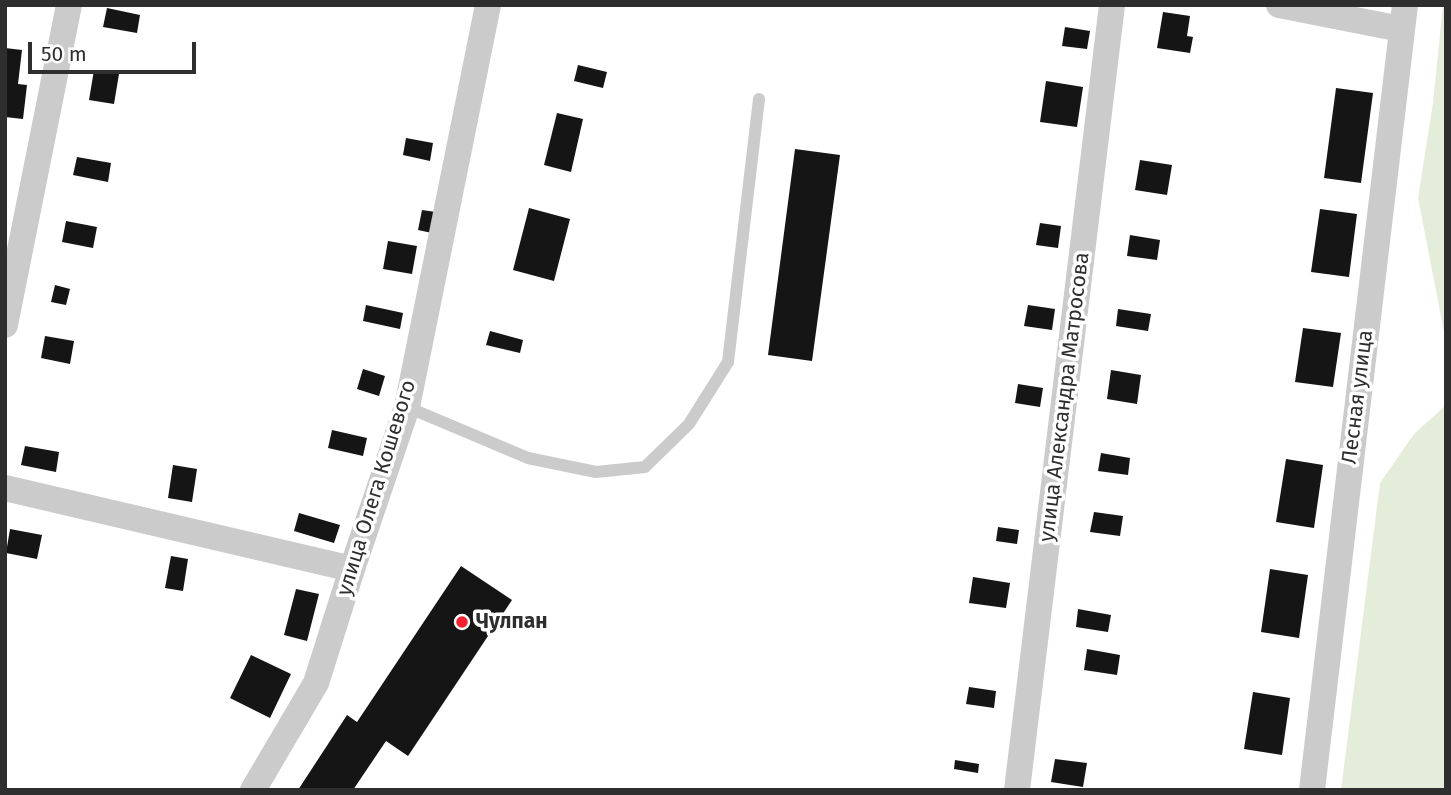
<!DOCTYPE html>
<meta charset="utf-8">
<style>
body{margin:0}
#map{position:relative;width:1451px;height:795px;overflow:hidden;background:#fff;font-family:"Fira Sans",sans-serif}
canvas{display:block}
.frame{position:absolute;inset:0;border:7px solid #2e2e2e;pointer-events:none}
.scale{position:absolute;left:28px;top:42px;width:168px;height:32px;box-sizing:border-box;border:4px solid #2e2e2e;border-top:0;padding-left:9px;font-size:21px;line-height:24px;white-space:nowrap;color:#2e2e2e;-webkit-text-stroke:5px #fff;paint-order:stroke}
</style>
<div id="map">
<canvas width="1451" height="795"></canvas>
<div class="frame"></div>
<div class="scale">50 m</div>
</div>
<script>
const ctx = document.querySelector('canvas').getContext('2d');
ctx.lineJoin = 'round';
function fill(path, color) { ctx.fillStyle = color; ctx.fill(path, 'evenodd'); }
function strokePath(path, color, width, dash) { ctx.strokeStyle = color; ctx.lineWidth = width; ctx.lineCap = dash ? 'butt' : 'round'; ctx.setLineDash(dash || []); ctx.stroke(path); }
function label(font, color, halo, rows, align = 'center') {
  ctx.font = font + ' "Fira Sans",sans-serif'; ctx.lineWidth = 7; ctx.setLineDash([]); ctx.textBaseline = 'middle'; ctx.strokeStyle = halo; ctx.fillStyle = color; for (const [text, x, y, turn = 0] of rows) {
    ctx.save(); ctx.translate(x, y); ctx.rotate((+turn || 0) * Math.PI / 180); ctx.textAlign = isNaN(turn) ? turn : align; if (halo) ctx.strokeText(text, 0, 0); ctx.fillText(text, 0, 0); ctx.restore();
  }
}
fill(new Path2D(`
 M 1443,5 L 1446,5 L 1446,342 L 1418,198 L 1433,103 Z
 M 1446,403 L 1446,790 L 1341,790 L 1380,483 L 1414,434 L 1445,406 Z`), '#e4ecda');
fill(new Path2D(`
 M 107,8 L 140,15 L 137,33 L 103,27 Z
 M 1163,12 L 1190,16 L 1187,36 L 1193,37 L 1190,53 L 1157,48 Z
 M 1065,27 L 1090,31 L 1087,49 L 1062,46 Z
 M 5,48 L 22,50 L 18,84 L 27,85 L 23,119 L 5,117 Z
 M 578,65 L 607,72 L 603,88 L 574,81 Z
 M 94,70 L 119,74 L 114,104 L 89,100 Z
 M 1046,81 L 1083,87 L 1077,127 L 1040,122 Z
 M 1336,88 L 1373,93 L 1361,183 L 1324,178 Z
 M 557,113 L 583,119 L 571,172 L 544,165 Z
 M 406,138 L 433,143 L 430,161 L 403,155 Z
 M 795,149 L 840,155 L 812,361 L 768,355 Z
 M 77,157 L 111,163 L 108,182 L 73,175 Z
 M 1140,160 L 1172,165 L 1167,195 L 1135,190 Z
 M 529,208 L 570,219 L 554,281 L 513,270 Z
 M 1320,209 L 1357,214 L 1349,277 L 1311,272 Z
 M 422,210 L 436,212 L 432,233 L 418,230 Z
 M 66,221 L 97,227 L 93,248 L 62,242 Z
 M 1040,223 L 1061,226 L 1058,248 L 1036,245 Z
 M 1130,235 L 1160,240 L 1157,260 L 1127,256 Z
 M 388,241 L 417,246 L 412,274 L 383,269 Z
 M 55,285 L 70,289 L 66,305 L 51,302 Z
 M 366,305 L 403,313 L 400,329 L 363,321 Z
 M 1028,305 L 1055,309 L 1052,330 L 1024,326 Z
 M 1118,309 L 1151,314 L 1148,331 L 1116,326 Z
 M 1303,328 L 1341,333 L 1333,387 L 1295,382 Z
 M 490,331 L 523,340 L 520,353 L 486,345 Z
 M 45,336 L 74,341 L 70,364 L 41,358 Z
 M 363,369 L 385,376 L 379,396 L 357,389 Z
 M 1111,370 L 1141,375 L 1137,404 L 1107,399 Z
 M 1018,384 L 1043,388 L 1040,407 L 1015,403 Z
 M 332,430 L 367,438 L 363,456 L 328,448 Z
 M 25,446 L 59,452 L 56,472 L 21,465 Z
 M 1101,453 L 1130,458 L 1128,475 L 1098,471 Z
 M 1286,459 L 1323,465 L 1314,528 L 1276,522 Z
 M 173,465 L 197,469 L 192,502 L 168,498 Z
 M 1094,512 L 1123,516 L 1120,536 L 1090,532 Z
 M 299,513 L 340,525 L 334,543 L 294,531 Z
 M 998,527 L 1019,530 L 1017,544 L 996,541 Z
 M 10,529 L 42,535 L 37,559 L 6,553 Z
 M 171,556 L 188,559 L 183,591 L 165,588 Z
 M 461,566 L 512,600 L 408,756 L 386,741 L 353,790 L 298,790 L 347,715 L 357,722 Z
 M 1270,569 L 1308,575 L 1299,638 L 1261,632 Z
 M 973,577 L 1010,583 L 1006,608 L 969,603 Z
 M 296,589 L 319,594 L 307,641 L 284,635 Z
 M 1078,609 L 1111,615 L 1108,632 L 1076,627 Z
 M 1087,649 L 1120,655 L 1117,675 L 1084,670 Z
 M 251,655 L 291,674 L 270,718 L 230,698 Z
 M 969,687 L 996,691 L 994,708 L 966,704 Z
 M 1253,692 L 1290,698 L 1282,755 L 1244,749 Z
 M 1055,759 L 1087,763 L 1083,787 L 1051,782 Z
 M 955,760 L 979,764 L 978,773 L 954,769 Z`), '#151515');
strokePath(new Path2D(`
 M 407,407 L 528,458 L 596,472 L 645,467 L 689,424 L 728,362 L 759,99`), '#cbcbcb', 12);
strokePath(new Path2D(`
 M 1279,5 L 1401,29
 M 5,325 L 69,5
 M 5,488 L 352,569
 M 253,790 L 316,683 L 352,569 L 407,407 L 488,5
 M 1017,790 L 1112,5
 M 1312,790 L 1405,5`), '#cbcbcb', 26);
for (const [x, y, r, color] of [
 [462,622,7,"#f22230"]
]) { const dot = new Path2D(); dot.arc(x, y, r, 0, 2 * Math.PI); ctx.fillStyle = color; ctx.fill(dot); strokePath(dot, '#fff', 2.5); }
label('21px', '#2e2e2e', '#fff', [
 ["улица Александра Матросова",1065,397,-83],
 ["Лесная улица",1358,397,-83],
 ["улица Олега Кошевого",377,488,-73]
]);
label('bold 21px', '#2e2e2e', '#fff', [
 ["Чулпан",476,622]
], 'left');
</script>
